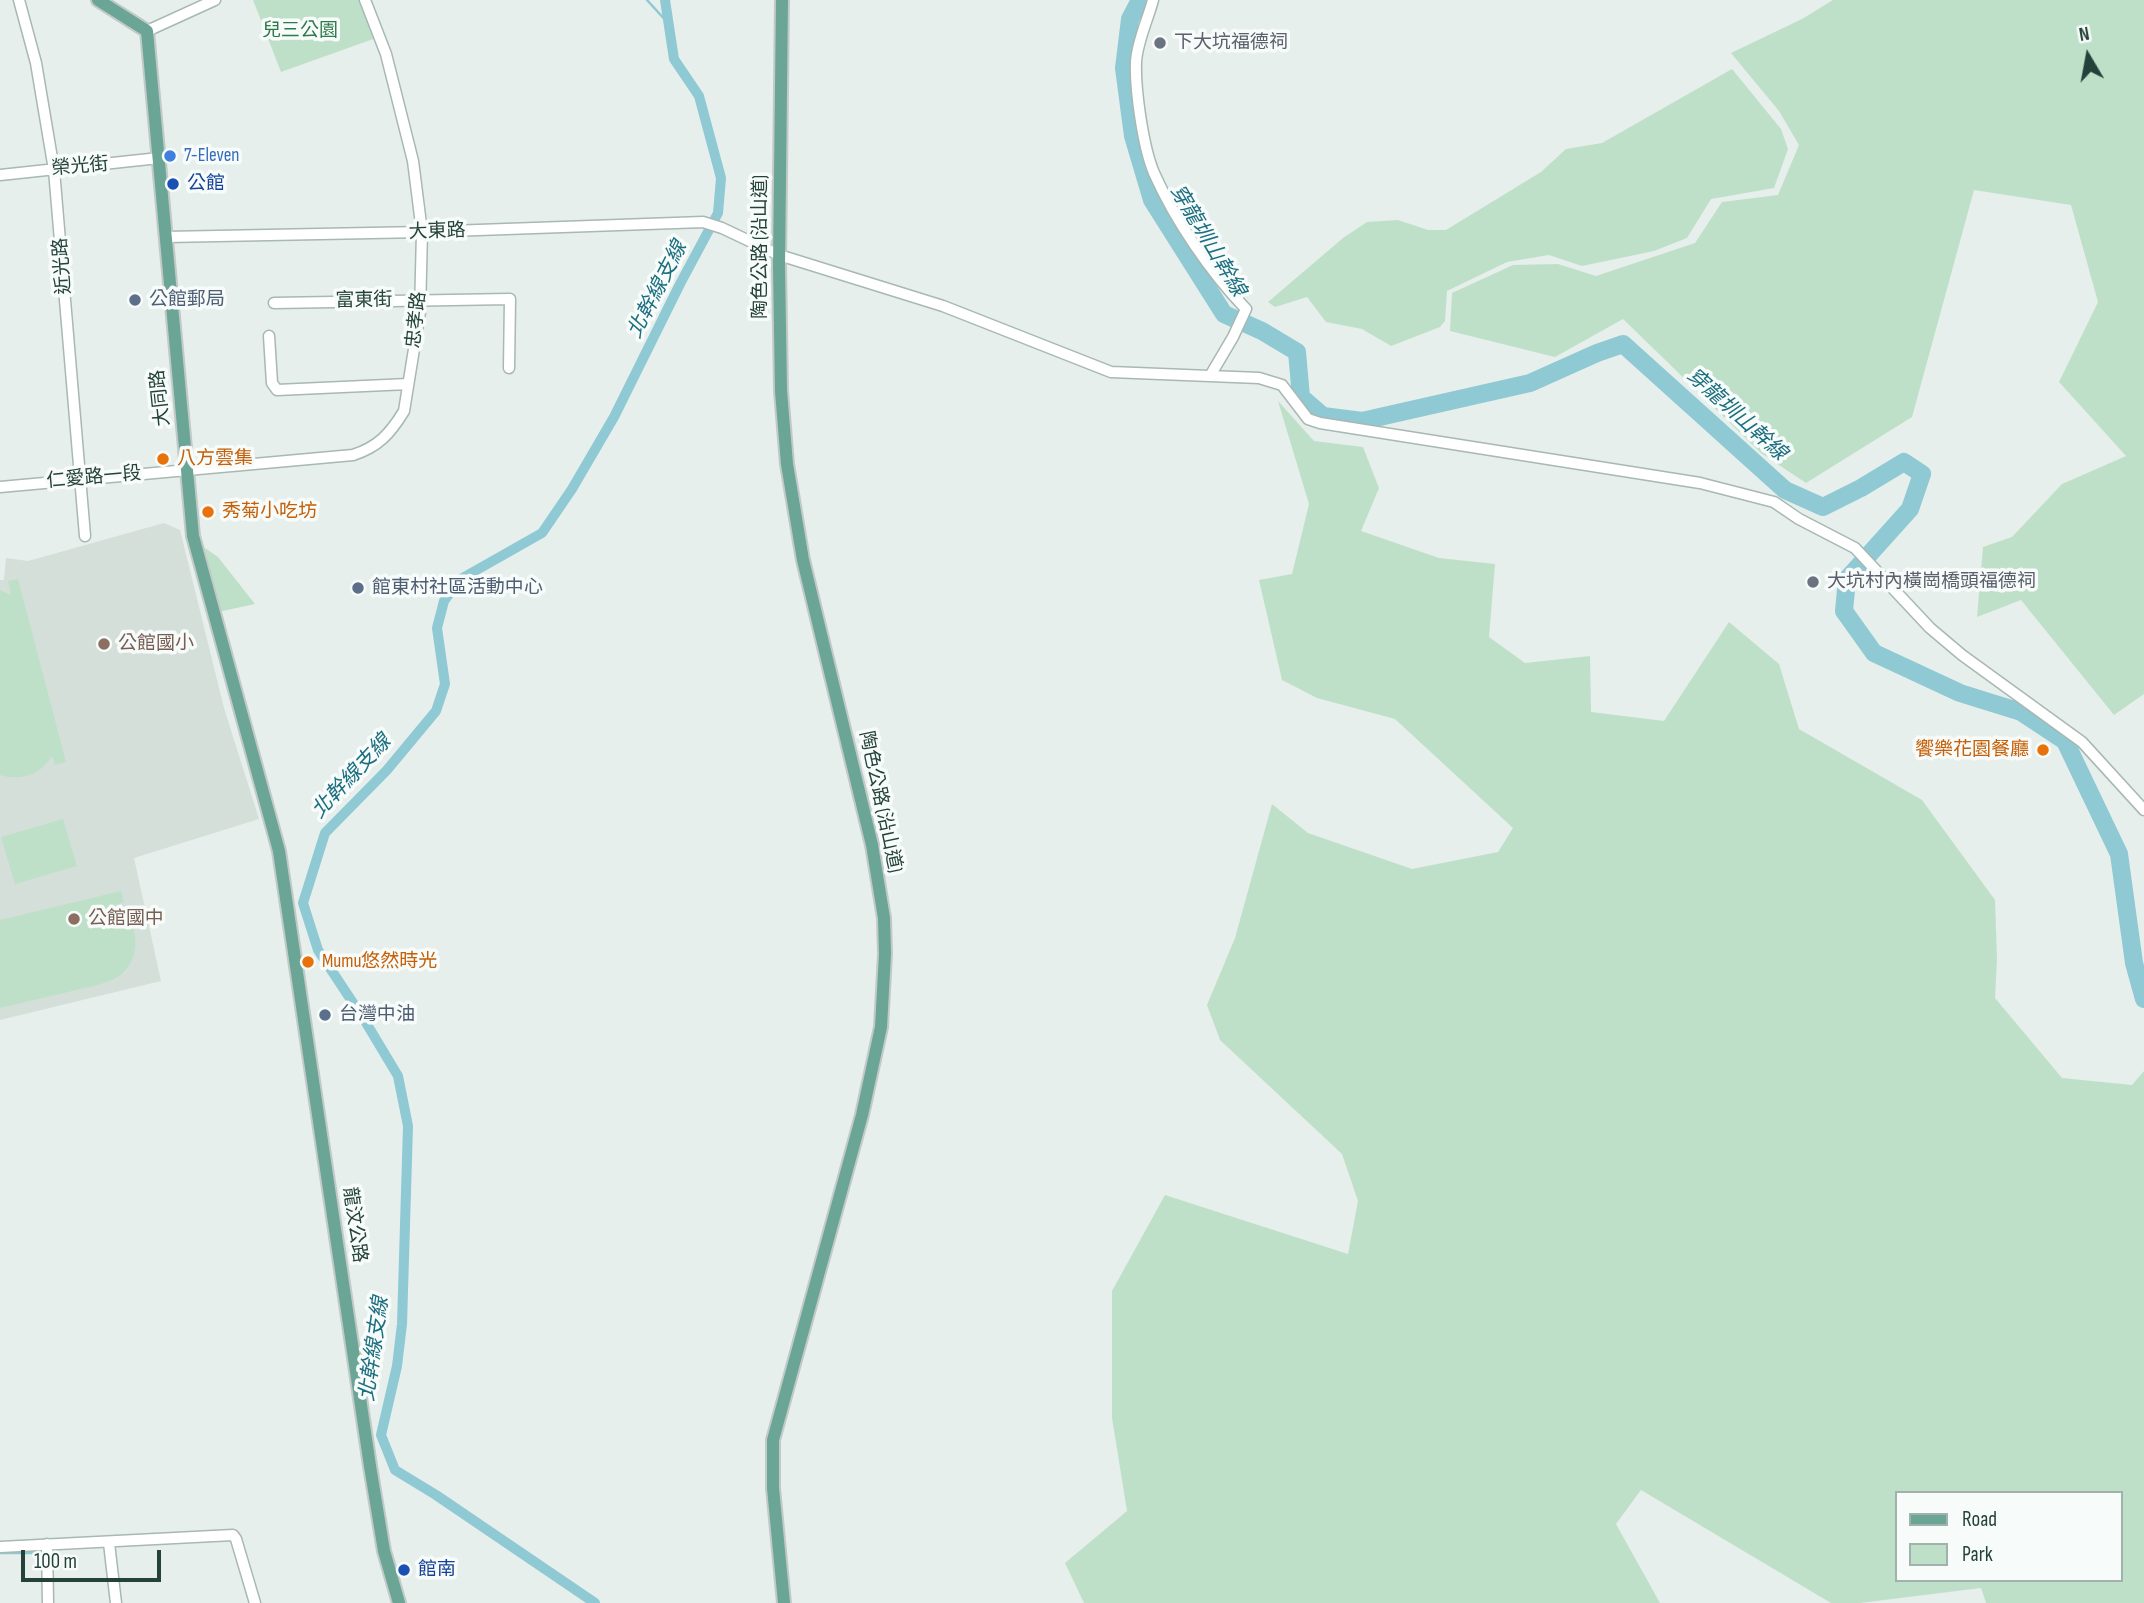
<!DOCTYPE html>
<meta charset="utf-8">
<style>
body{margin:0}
#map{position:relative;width:2144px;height:1603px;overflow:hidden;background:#e6efeb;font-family:"Sofia Sans Condensed",sans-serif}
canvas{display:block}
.legend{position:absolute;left:1895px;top:1491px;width:228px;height:91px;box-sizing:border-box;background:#f7fbf9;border:2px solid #a3b1ad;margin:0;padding:9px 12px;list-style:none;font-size:21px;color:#24423a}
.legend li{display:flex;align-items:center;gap:14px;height:35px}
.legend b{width:35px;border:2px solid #a3b1ad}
.north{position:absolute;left:2053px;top:21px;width:70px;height:70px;-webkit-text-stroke:5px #f7fbf9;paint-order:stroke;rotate:350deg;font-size:19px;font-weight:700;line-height:28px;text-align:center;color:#24423a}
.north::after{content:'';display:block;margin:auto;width:24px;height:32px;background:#24423a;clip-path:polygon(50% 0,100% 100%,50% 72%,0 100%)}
.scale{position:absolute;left:21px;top:1550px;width:140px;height:32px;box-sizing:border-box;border:4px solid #24423a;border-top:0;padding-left:9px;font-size:21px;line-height:24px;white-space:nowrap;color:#24423a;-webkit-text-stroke:5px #f7fbf9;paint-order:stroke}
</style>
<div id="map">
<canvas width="2144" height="1603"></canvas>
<ul class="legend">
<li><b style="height:9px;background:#6aa596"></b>Road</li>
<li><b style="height:19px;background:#bfe0c8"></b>Park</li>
</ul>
<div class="north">N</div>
<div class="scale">100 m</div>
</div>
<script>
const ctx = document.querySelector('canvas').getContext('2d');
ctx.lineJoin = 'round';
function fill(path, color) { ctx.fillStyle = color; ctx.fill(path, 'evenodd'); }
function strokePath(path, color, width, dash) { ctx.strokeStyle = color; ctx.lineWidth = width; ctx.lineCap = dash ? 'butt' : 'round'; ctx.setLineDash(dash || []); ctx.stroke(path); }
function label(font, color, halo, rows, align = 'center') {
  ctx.font = font + ' "Sofia Sans Condensed","Noto Sans TC",sans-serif'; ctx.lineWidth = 7; ctx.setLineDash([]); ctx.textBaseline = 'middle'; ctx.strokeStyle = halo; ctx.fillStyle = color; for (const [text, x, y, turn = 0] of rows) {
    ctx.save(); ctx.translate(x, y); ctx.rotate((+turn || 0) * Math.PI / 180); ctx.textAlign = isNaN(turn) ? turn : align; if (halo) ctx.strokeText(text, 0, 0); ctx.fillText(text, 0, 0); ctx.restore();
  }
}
fill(new Path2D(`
 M 164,523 L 180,530 L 224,708 L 259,819 L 134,858 L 161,981 L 0,1020 L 0,580 L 4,580 L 6,558 L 28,561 Z`), '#d4dfda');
fill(new Path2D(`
 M 253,0 L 359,0 L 376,38 L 281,72 Z
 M 1833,0 L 2144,0 L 2144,694 L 2114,715 L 2021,600 L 1977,617 L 1983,547 L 2012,537 L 2062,484 L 2126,456 L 2059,382 L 2098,302 L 2071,205 L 1974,190 L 1912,417 L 1806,483 L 1761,453 L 1623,319 L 1555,357 L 1450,331 L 1452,293 L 1513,265 L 1558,264 L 1596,276 L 1695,243 L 1722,202 L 1778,195 L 1799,145 L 1779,111 L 1731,53 L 1802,19 Z
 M 1732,69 L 1781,129 L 1788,149 L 1774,188 L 1711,199 L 1687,238 L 1654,251 L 1582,266 L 1549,255 L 1507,262 L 1447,291 L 1445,321 L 1440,327 L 1391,346 L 1362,329 L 1326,322 L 1307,297 L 1275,307 L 1268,302 L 1343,238 L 1367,222 L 1398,220 L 1428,230 L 1446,230 L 1541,172 L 1566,149 L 1602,143 Z
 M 1278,401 L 1314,441 L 1363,447 L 1379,488 L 1361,531 L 1439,558 L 1495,564 L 1489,637 L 1525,663 L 1590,656 L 1591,712 L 1664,721 L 1729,622 L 1779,664 L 1799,729 L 1922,800 L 1995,900 L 1997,959 L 1995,998 L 2062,1078 L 2132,1085 L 2144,1071 L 2144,1603 L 1986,1603 L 1981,1588 L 1860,1603 L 1831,1603 L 1641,1490 L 1616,1524 L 1660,1603 L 1084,1603 L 1065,1563 L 1127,1511 L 1112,1418 L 1112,1291 L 1165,1195 L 1348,1254 L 1358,1201 L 1342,1154 L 1220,1040 L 1207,1005 L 1235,938 L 1272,804 L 1308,833 L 1412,869 L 1498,852 L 1513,828 L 1395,719 L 1317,698 L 1282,680 L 1259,580 L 1292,574 L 1309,504 ZM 1897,1493 L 2121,1493 L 2121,1580 L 1897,1580 Z
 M 205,548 L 218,557 L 255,604 L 218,612 Z
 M 18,579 L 66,762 L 55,765 L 52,756 C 41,775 20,781 0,775 L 0,590 L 11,595 L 8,581 Z
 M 63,819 L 77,866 L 15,884 L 1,837 Z
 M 121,891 L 124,902 L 115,905 C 138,919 143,953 123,973 C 116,979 107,982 98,985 L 0,1008 L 0,920 Z`), '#bfe0c8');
strokePath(new Path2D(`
 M 647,0 L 667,22
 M 0,1553 L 34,1553`), '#8ec9d4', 2.5);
strokePath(new Path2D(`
 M 595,1603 L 436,1495 L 395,1470 L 381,1435 L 397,1366 L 402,1324 L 408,1126 L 398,1076 L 365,1021 L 318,950 L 303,903 L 325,833 L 387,770 L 436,711 L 445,684 L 437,628 L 444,601 L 459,580 L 542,533 L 572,489 L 614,417 L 680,284 L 718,213 L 721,178 L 699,96 L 674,59 L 665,0`), '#8ec9d4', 10);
strokePath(new Path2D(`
 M 1140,0 L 1130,19 L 1124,68 L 1133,136 L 1152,200 L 1224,314 L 1262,331 L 1297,352 L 1301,397 L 1323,416 L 1362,421 L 1530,383 L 1597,353 L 1623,344 L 1785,490 L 1823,507 L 1861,488 L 1904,462 L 1922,474 L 1910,509 L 1847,579 L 1844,611 L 1874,653 L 1960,693 L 2021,712 L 2065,741 L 2119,854 L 2134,963 L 2144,999`), '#8ec9d4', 18);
const minor = new Path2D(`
 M 19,0 L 36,63 L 54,170 L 85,536
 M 1153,0 C 1148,19 1137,42 1136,62 C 1135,90 1143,147 1154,173 C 1175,220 1210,272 1246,309 L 1233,337 L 1210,376
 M 147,31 L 215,0
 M 0,175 L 159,158
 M 166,237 L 422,232 L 703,222 L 722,228 L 779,255 L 943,306 L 1111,372 L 1259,378 L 1282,385 L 1308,419 L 1320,423 L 1700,483 L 1774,502 L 1799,519 L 1855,548 L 1930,628 L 1962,655 L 2082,742 L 2144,810
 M 274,303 L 510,299 L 509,368
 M 269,336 L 272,383 L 277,390 L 408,384
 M 0,487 L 353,455 C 378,447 390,434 404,411 L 420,312 L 422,232 L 413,161 L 386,54 L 365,0
 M 109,1543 L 116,1603
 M 47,1544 L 48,1603
 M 0,1547 L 233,1535 L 236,1539 L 255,1603`);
const major = new Path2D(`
 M 98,0 L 147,31 L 193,536 L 279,851 L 370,1466 L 384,1551 L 399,1603
 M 782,0 L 779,266 L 781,391 L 787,464 L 803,560 L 872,845 L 884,918 L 885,954 L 881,1027 L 862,1115 L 773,1440 L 773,1488 L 784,1603`);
strokePath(minor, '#a8b8b2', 13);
strokePath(major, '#c2cac8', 16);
strokePath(minor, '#fff', 10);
strokePath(major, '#6aa596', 12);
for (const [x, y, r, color] of [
 [1160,43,7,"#6b7280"],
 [170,156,7,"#3f7fe0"],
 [173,184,7,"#1a4fb4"],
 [135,300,7,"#5c6f8a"],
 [163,459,7,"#e8710a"],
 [208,512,7,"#e8710a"],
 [1813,582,7,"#6b7280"],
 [358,588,7,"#5c6f8a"],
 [104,644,7,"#8d6e63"],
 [2043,750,7,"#e8710a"],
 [74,919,7,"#8d6e63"],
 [308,962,7,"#e8710a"],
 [325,1015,7,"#5c6f8a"],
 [404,1570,7,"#1a4fb4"]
]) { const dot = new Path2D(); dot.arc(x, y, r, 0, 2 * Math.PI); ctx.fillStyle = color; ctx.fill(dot); strokePath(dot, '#f7fbf9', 2.5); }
label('19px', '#2d7a4b', '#f7fbf9', [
 ["兒三公園",300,31]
]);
label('19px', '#5b616d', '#f7fbf9', [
 ["下大坑福德祠",1174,43],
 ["大坑村內橫崗橋頭福德祠",1827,582]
], 'left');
label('19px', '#366cbe', '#f7fbf9', [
 ["7-Eleven",184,156]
], 'left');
label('19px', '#24423a', '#f7fbf9', [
 ["榮光街",80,167,-5],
 ["大東路",437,232,-2],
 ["陶色公路 (沿山道)",761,247,-90],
 ["近光路",63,266,-94],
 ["富東街",364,301,-1],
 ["忠孝路",417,320,-84],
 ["大同路",161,398,-96],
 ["仁愛路一段",94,478,-5],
 ["陶色公路 (沿山道)",880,802,78],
 ["龍汶公路",354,1225,82]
]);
label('19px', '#164399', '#f7fbf9', [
 ["公館",187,184],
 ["館南",418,1570]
], 'left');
label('19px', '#4e5e75', '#f7fbf9', [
 ["公館郵局",149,300],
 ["館東村社區活動中心",372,588],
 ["台灣中油",339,1015]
], 'left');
label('19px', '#c56008', '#f7fbf9', [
 ["八方雲集",177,459],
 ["秀菊小吃坊",222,512],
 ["饗樂花園餐廳",2029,750,"right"],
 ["Mumu悠然時光",322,962]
], 'left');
label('19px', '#785e54', '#f7fbf9', [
 ["公館國小",118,644],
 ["公館國中",88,919]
], 'left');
label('italic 21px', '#1c6f80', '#f7fbf9', [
 ["穿龍圳山幹線",1207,241,59],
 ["北幹線支線",658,290,-63],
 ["穿龍圳山幹線",1736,415,42],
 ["北幹線支線",352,777,-47],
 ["北幹線支線",375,1349,-82]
]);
</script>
